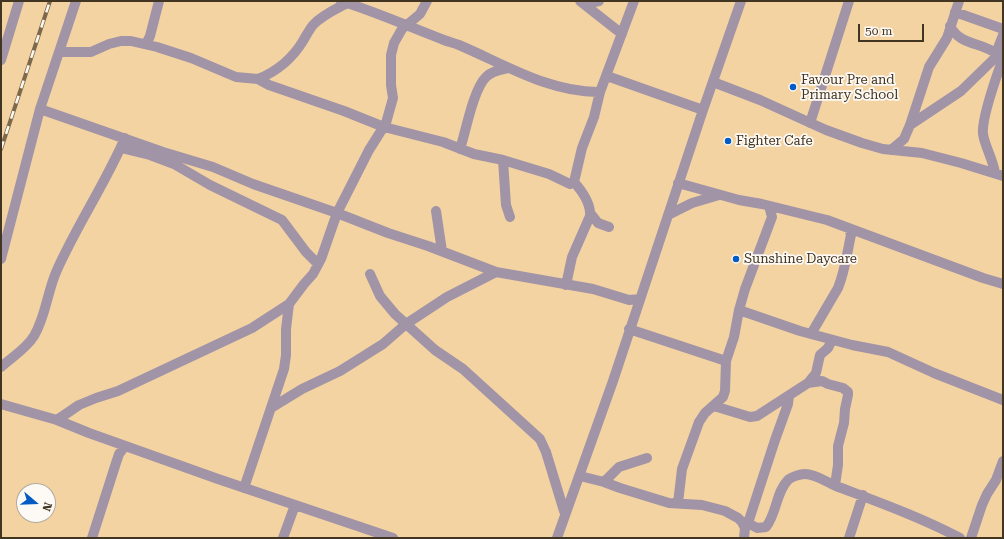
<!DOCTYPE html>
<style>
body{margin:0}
#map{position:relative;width:1004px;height:539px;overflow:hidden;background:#f4d3a2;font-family:"Roboto Serif",serif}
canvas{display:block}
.frame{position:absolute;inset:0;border:2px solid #423521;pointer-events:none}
.north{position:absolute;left:16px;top:483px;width:40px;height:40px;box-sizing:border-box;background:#fdf9f4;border:1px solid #b2aba0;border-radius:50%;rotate:109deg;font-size:11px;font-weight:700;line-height:16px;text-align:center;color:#423521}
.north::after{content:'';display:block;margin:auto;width:14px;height:18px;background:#035cc5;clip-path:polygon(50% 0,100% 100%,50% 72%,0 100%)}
.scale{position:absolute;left:858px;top:24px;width:66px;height:18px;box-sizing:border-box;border:2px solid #423521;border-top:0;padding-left:5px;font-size:12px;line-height:14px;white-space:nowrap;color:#423521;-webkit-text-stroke:3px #fdf9f4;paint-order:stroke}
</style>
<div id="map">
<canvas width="1004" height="539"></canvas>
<div class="frame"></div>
<div class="north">N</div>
<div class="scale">50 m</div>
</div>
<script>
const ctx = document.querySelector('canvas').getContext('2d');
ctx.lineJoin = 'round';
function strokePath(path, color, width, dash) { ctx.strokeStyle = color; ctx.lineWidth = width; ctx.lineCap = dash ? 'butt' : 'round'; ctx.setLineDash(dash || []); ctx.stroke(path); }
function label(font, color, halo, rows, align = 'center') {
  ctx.font = font + ' "Roboto Serif",serif'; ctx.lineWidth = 3.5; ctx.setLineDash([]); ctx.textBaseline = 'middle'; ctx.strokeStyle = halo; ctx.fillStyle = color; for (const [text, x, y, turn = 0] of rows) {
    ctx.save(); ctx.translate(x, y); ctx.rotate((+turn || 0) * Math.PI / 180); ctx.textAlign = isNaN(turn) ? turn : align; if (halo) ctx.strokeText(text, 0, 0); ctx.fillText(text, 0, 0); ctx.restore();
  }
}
strokePath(new Path2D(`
 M 341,1 C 376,12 410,27 444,40 C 449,42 454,43 459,45 C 504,64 550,93 600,92
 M 580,1 L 622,34
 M 585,4 L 599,1
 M 955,12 L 1003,29
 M 950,26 C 961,47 982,41 998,55
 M 146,44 L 150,36 L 159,1
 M 59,52 L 91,52 L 109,44 L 121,41 L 131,41 L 157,47 L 191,58 L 236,77 L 258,79 L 269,85 L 344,111 L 384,127 L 443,142 L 474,154 L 503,160 L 549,174 L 570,184 L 574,182
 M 996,53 L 1003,35
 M 1,60 L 19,1
 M 607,76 L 703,110
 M 258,79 C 278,71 292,59 303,41 C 306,36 309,30 313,25 C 322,15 336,9 347,3
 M 713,82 L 760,100 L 826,130 L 862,143 L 883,149 L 922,153 L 961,163 L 1003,176
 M 40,109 L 163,152 L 213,167 L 253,184 L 337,213 L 388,233 L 428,246 L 496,272 L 593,289 L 629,300 L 640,299
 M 810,123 L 849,1
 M 910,125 L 961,91 L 998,55 L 1003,52
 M 121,148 L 150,155 L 174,164 L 210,185 L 282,220 L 306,252 L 318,264
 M 460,149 C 466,131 473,90 486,77 C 492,71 500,70 509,68
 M 891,150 L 904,139 L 910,125 L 929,67 L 947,38 L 959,1
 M 503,160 L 506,205 L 510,217
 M 995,173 C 993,159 985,147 983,134 C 981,118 997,75 1003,58
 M 678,183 L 739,200 L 762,204 L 827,220 L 983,278 L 1003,284
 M 436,211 L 442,251
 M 591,214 L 598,223 L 609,227
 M 668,215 L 692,203 L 719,195
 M 1,259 L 40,109 L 76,1
 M 370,274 L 380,296 L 395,314 L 435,350 L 463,369 L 540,439 L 546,452 L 564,511
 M 566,285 L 572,257 L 590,216 C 591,204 582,191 574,182 L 582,148 L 594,117 L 600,92 L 634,1
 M 739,310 L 800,331 L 852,345 L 888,352 L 934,373 L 1003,400
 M 629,329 L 726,361
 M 811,334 L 838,288 C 845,271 847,253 851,235 L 849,229
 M 1,367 C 12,357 26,349 34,336 C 46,316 47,292 57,270 C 77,225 105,184 125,138
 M 808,383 L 822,381 L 828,384 L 843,388 L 848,392 L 848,395 L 845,409 L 844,423 L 838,446 L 838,465 L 835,485
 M 1,404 L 57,420 L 89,433 L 218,479 L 393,538
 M 714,406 L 750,417 L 757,416 L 808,383 L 816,373 L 820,355 L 828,348 L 832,340
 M 271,408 L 302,389 L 340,371 L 383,344 L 406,324 L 447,297 L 496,272
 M 57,420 L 79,405 L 96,398 L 118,391 L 252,328 L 289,304
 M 580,476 L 604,482 L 620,488 L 669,503 L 702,505 L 725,511 L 738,518 L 742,522 L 745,528 L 744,538
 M 604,482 L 619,467 L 647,458
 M 244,488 L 284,369 L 286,355 L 286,329 L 289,304 L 304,284 L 313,274 L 321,259 L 337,213 L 369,150 L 386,123 L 393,98 L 391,85 L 391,55 L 394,43 L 402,29 L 420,14 L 427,1
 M 678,503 L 682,469 L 699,422 L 705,413 L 723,397 L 725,391 L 726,361 L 734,337 L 739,310 L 745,289 L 772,217 L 769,206
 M 748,523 L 757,528 L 766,527 C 777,513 776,492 788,480 C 791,477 800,474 805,474 C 816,474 826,482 836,486 C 878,502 920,517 960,538
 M 745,528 L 748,523 L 775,440 L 788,404 L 789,396
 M 92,538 L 116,463 L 119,454 L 125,446
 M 283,538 L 295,505
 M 557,538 L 613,381 L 703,110 L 741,1
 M 849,538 L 863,495
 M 971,538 L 982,505 L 987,494 L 996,480 L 1003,461`), '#a294a7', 10);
const rail = new Path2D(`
 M 1,149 L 50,1`);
strokePath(rail, '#7c684b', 4);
strokePath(rail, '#fdf9f4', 2.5, [8]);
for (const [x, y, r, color] of [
 [793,87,4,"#035cc5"],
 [728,141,4,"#035cc5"],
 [736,259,4,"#035cc5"]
]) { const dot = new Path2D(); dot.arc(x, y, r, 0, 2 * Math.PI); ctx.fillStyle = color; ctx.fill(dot); strokePath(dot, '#fdf9f4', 1.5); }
label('13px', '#423521', '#fdf9f4', [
 ["Favour Pre and",801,80],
 ["Primary School",801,95],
 ["Fighter Cafe",736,141],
 ["Sunshine Daycare",744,259]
], 'left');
</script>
